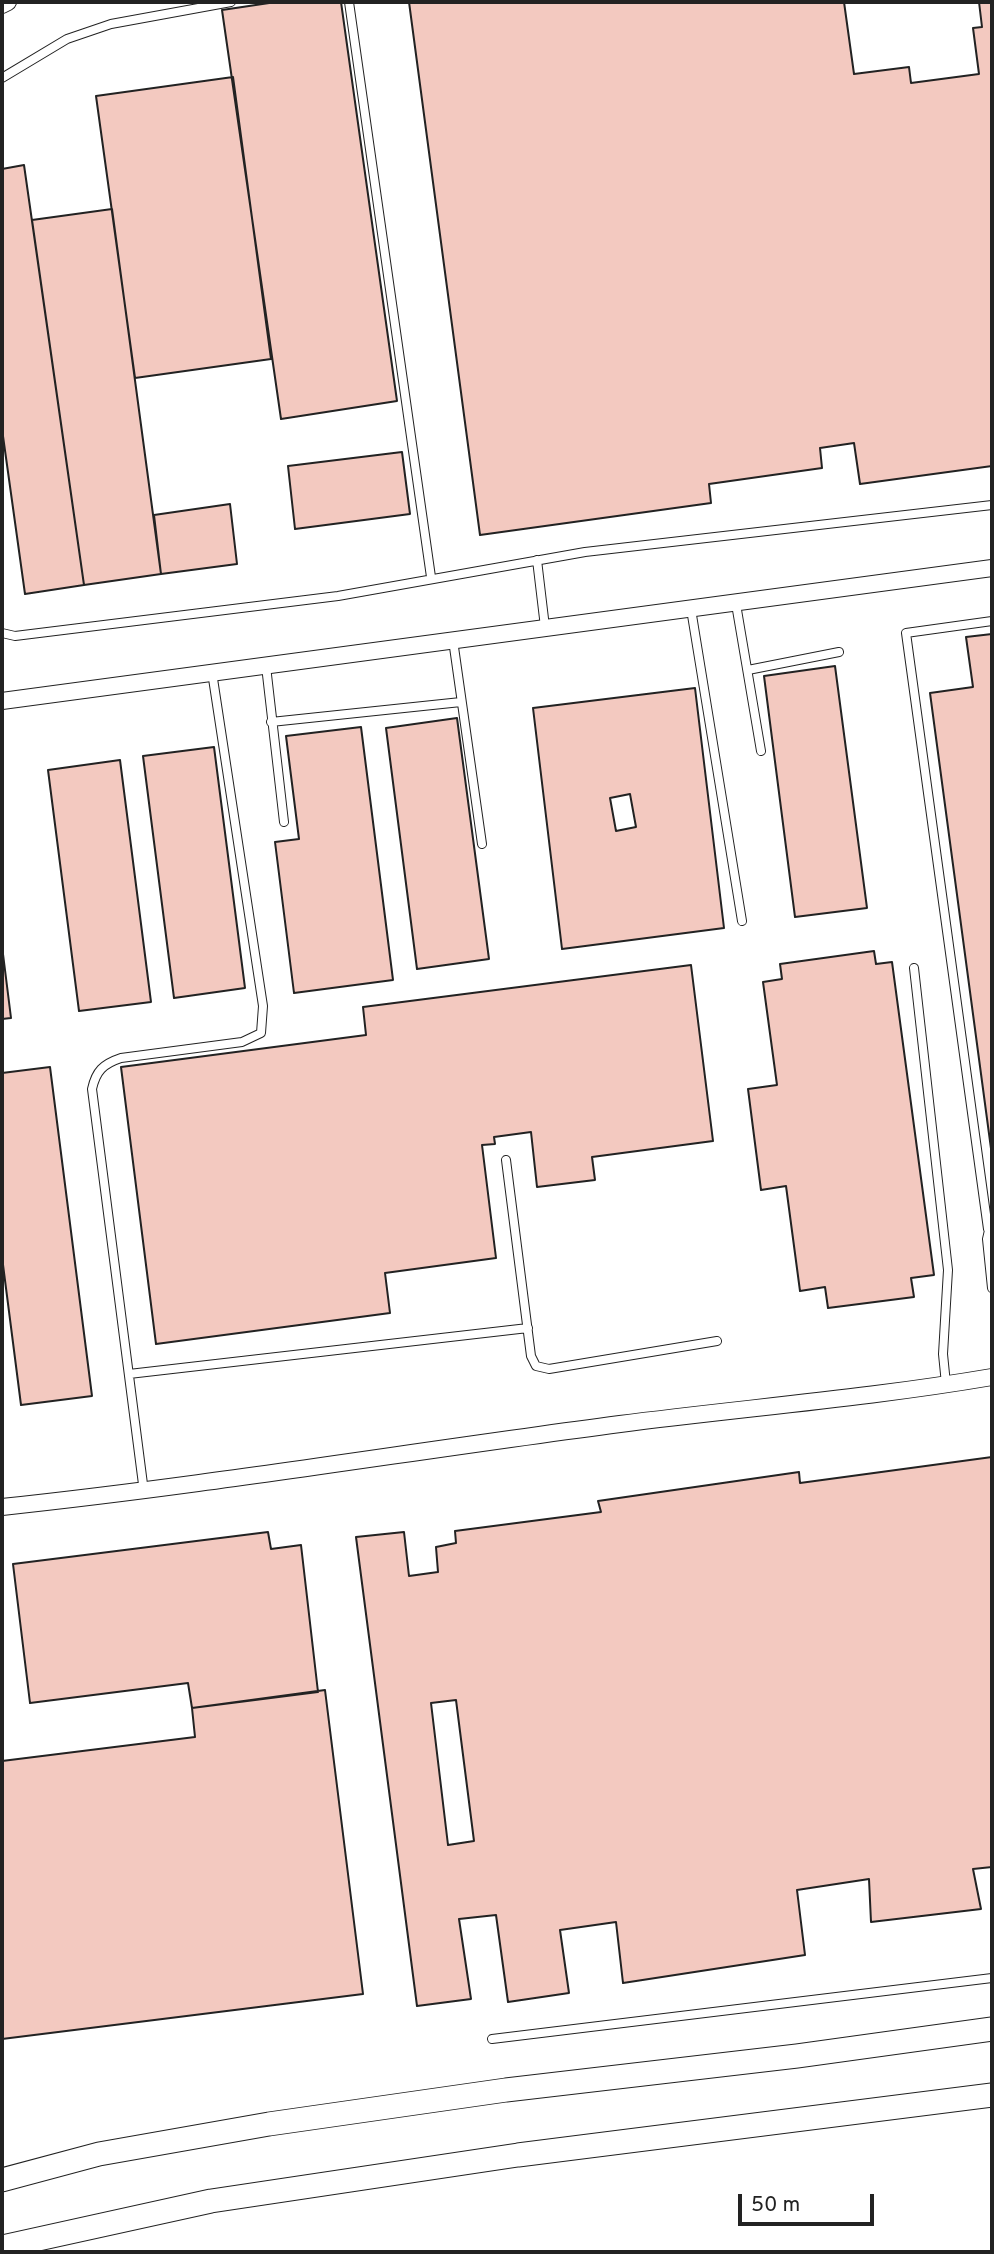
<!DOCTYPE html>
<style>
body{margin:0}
#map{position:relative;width:994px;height:2254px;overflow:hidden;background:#fff;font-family:Overpass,sans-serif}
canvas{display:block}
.frame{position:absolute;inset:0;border:4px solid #222;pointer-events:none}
.scale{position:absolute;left:738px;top:2194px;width:136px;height:32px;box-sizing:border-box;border:4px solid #222;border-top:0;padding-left:9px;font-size:21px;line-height:24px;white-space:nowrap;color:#222;-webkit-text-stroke:5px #fff;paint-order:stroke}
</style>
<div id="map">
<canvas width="994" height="2254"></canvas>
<div class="frame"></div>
<div class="scale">50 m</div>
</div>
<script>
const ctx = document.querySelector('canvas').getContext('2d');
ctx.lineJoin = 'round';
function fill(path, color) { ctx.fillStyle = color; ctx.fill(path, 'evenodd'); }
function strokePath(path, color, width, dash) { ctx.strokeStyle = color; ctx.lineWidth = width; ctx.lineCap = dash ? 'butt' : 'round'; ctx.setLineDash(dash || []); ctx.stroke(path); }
const building = new Path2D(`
 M 276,2 L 341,2 L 397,401 L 281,419 L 222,10 Z
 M 409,2 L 844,2 L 854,74 L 909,67 L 911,83 L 979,74 L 973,28 L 982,27 L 979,2 L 992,2 L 992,466 L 860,484 L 854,443 L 820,448 L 822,468 L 709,484 L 711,503 L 480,535 Z
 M 233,77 L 271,359 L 135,378 L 96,96 Z
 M 24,165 L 84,585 L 25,594 L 2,429 L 2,169 Z
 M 112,209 L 161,574 L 84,585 L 32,220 Z
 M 402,452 L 410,514 L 295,529 L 288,466 Z
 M 230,504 L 237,564 L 161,574 L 154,515 Z
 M 992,634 L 992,1156 L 930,693 L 973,687 L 966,637 Z
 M 835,666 L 867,908 L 795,917 L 764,676 Z
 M 695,688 L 724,928 L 562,949 L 533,708 ZM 630,794 L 636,827 L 616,831 L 610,798 Z
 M 457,718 L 489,959 L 417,969 L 386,728 Z
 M 361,727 L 393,980 L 294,993 L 275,842 L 299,839 L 286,736 Z
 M 214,747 L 245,988 L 174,998 L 143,756 Z
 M 120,760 L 151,1002 L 79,1011 L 48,770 Z
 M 2,946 L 11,1018 L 2,1019 Z
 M 874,951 L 876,964 L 892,962 L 934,1275 L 911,1278 L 914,1297 L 828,1308 L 825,1287 L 800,1291 L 786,1186 L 761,1190 L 748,1089 L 777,1085 L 763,982 L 782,979 L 780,964 Z
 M 691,965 L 713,1141 L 592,1157 L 595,1180 L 537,1187 L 531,1132 L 494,1137 L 495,1144 L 482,1145 L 496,1258 L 385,1273 L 390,1313 L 156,1344 L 121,1067 L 366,1035 L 363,1007 Z
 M 50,1067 L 92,1396 L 21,1405 L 2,1257 L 2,1073 Z
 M 992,1457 L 992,1867 L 973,1869 L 981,1909 L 871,1922 L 869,1879 L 797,1890 L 805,1955 L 623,1983 L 616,1922 L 560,1930 L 569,1993 L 508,2002 L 496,1915 L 459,1919 L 471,1999 L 417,2006 L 356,1537 L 404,1532 L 409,1576 L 438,1572 L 436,1547 L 456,1543 L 455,1531 L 601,1512 L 598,1501 L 799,1472 L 800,1483 ZM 456,1700 L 474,1841 L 448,1845 L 431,1703 Z
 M 268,1532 L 271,1549 L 301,1545 L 318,1692 L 192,1708 L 188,1683 L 30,1703 L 13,1564 Z
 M 325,1690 L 363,1994 L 2,2039 L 2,1761 L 195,1737 L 192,1708 Z`);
fill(building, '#f3c9c0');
strokePath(building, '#222', 2);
const lane = new Path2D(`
 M 349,2 L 431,577
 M 2,78 L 67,39 L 111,24 L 231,2
 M 537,560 L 545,627
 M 736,604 L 761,751
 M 691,609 L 742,921
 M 2,633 L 15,636 L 338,596 L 585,552 L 992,505
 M 453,640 L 482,844
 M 266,666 L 284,822
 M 748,670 L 839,652
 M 271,722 L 461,702
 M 914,968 L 948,1270 L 943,1354 L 946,1384
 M 506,1160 L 531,1356 L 536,1366 L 549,1369 L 717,1341
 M 990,1226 L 987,1239 L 992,1288
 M 988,1229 L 906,633 L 992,621
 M 129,1374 L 528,1328
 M 144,1492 L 92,1089 C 96,1071 103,1064 121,1058 L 242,1042 L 261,1033 L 263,1006 L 212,672
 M 492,2039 L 992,1978`);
const street = new Path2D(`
 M 2,5 L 8,2
 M 2,701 L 992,568
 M 2,1507 C 209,1485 414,1451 620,1424 C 744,1408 869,1398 992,1377`);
const secondary = new Path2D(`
 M 2,2180 L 99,2154 L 269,2124 L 506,2090 L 797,2056 L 992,2029
 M 2,2247 L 211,2201 L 518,2155 L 992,2095`);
strokePath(lane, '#222', 10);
strokePath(street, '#222', 18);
strokePath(secondary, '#222', 25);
strokePath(lane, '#fff', 8);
strokePath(street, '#fff', 16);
strokePath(secondary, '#fff', 23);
</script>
